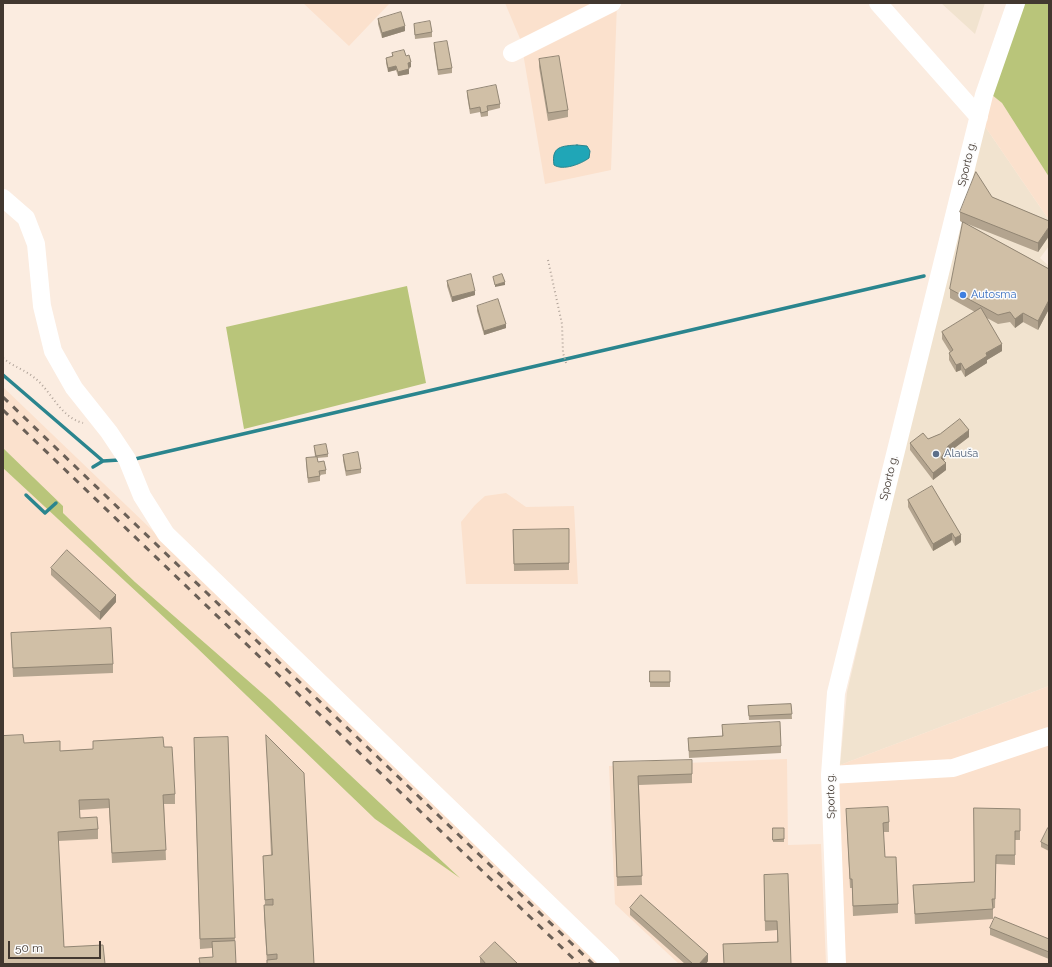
<!DOCTYPE html>
<meta charset="utf-8">
<style>
body{margin:0}
#map{position:relative;width:1052px;height:967px;overflow:hidden;background:#fbece0;font-family:Raleway,sans-serif}
canvas{display:block}
.frame{position:absolute;inset:0;border:4px solid #423830;pointer-events:none}
.scale{position:absolute;left:8px;top:941px;width:93px;height:18px;box-sizing:border-box;border:2px solid #423830;border-top:0;padding-left:5px;font-size:12px;line-height:14px;white-space:nowrap;color:#423830;-webkit-text-stroke:3px #fcfcfc;paint-order:stroke}
</style>
<div id="map">
<canvas width="1052" height="967"></canvas>
<div class="frame"></div>
<div class="scale">50 m</div>
</div>
<script>
const ctx = document.querySelector('canvas').getContext('2d');
ctx.lineJoin = 'round';
function fill(path, color) { ctx.fillStyle = color; ctx.fill(path, 'evenodd'); }
function strokePath(path, color, width, dash) { ctx.strokeStyle = color; ctx.lineWidth = width; ctx.lineCap = dash ? 'butt' : 'round'; ctx.setLineDash(dash || []); ctx.stroke(path); }
function label(font, color, halo, rows, align = 'center') {
  ctx.font = font + ' Raleway,sans-serif'; ctx.lineWidth = 3; ctx.setLineDash([]); ctx.textBaseline = 'middle'; ctx.strokeStyle = halo; ctx.fillStyle = color; for (const [text, x, y, turn = 0] of rows) {
    ctx.save(); ctx.translate(x, y); ctx.rotate((+turn || 0) * Math.PI / 180); ctx.textAlign = isNaN(turn) ? turn : align; if (halo) ctx.strokeText(text, 0, 0); ctx.fillText(text, 0, 0); ctx.restore();
  }
}
fill(new Path2D(`
 M 941,3 L 985,3 L 975,34 Z
 M 982,122 L 1049,220 L 1049,246 L 1040,258 L 1049,266 L 1049,686 L 840,765 L 847,692 Z`), '#f1e3cf');
fill(new Path2D(`
 M 303,3 L 390,3 L 349,46 Z
 M 505,3 L 617,3 L 611,170 L 545,184 L 521,41 Z
 M 992,95 L 1002,103 L 1049,177 L 1049,220 L 982,122 Z
 M 3,387 L 177,554 L 602,964 L 3,964 L 3,468 L 196,647 L 375,819 L 457,875 L 269,699 L 135,582 L 63,513 L 63,506 L 3,448 Z
 M 506,493 L 526,507 L 574,506 L 578,584 L 466,584 L 461,522 L 475,505 L 485,496 Z
 M 1049,686 L 1049,964 L 845,964 L 839,814 L 840,765 Z
 M 787,759 L 788,845 L 821,844 L 826,964 L 679,964 L 615,904 L 609,766 Z`), '#fbe1cd');
fill(new Path2D(`
 M 1025,3 L 1049,3 L 1049,177 L 1002,103 L 992,95 Z
 M 407,286 L 426,383 L 244,429 L 226,327 Z
 M 3,448 L 63,506 L 63,513 L 135,582 L 269,699 L 460,878 L 375,819 L 196,647 L 3,468 Z`), '#b9c57a');
const water = new Path2D(`
 M 577,145 L 587,146 L 590,151 L 589,158 C 581,164 563,171 554,165 C 551,146 562,146 577,145 Z`);
fill(water, '#20a6b7');
strokePath(water, '#2a858e', 1);
strokePath(new Path2D(`
 M 3,375 L 103,461
 M 135,459 L 924,276
 M 93,467 L 103,461 L 119,460
 M 26,495 L 45,513 L 56,503`), '#2a858e', 3.5);
strokePath(new Path2D(`
 M 548,260 L 562,324 L 563,353 L 566,363
 M 3,358 C 12,366 23,369 32,376 C 52,390 58,416 83,423`), '#b1a49a', 2, [1, 3]);
strokePath(new Path2D(`
 M 878,3 L 979,117
 M 512,53 L 612,3
 M 3,198 L 26,218 L 36,244 L 42,306 L 53,351 L 74,388 L 109,432 L 127,459 L 142,496 L 166,534 L 611,964
 M 830,775 L 953,768 L 1049,736
 M 837,964 L 830,775 L 836,693 L 984,95 L 1016,3`), '#fff', 18);
strokePath(new Path2D(`
 M 3,397 L 593,964
 M 3,410 L 579,964`), '#6b6057', 3, [7, 7]);
fill(new Path2D(`
 M 378,19 L 405,31 L 382,38 L 378,24 Z
 M 414,24 L 432,32 L 432,37 L 415,39 Z
 M 434,43 L 452,68 L 452,73 L 438,75 L 434,48 Z
 M 392,53 L 411,67 L 409,68 L 409,74 L 398,76 L 396,70 L 388,72 L 386,63 L 386,58 L 392,57 Z
 M 539,59 L 568,110 L 568,117 L 548,121 L 539,67 Z
 M 467,91 L 500,104 L 500,108 L 488,111 L 488,116 L 481,117 L 480,112 L 470,114 L 467,95 Z
 M 992,197 L 1049,221 L 1049,236 L 1038,252 L 965,223 L 1049,269 L 1049,309 L 1038,330 L 1023,322 L 1015,328 L 1010,322 L 998,324 L 987,318 L 1002,351 L 987,360 L 987,363 L 965,377 L 961,370 L 956,372 L 949,360 L 949,353 L 950,352 L 942,339 L 942,332 L 975,312 L 950,298 L 950,289 L 963,223 L 960,221 L 960,212 Z
 M 447,281 L 475,295 L 452,302 L 447,286 Z
 M 477,306 L 506,328 L 484,335 L 477,311 Z
 M 940,434 L 969,437 L 948,453 L 944,461 L 946,470 L 933,480 L 910,450 L 910,443 L 928,439 Z
 M 314,446 L 328,454 L 328,457 L 317,458 L 318,462 L 326,470 L 326,474 L 320,475 L 320,481 L 308,483 L 306,463 L 306,458 L 315,457 Z
 M 343,455 L 361,469 L 361,473 L 346,476 L 343,460 Z
 M 908,500 L 961,535 L 961,542 L 955,546 L 952,540 L 933,551 L 908,507 Z
 M 513,530 L 569,563 L 569,570 L 514,571 Z
 M 51,568 L 116,602 L 100,620 L 51,575 Z
 M 11,633 L 113,664 L 113,673 L 13,677 Z
 M 650,671 L 670,671 L 670,687 L 650,687 Z
 M 791,704 L 792,719 L 749,720 L 748,706 Z
 M 722,725 L 781,746 L 781,753 L 689,758 L 688,738 L 722,736 Z
 M 266,735 L 314,964 L 267,964 L 264,915 L 264,905 L 265,905 L 263,856 L 271,855 Z
 M 228,737 L 235,941 L 213,957 L 212,948 L 200,949 L 194,747 Z
 M 93,741 L 164,747 L 175,794 L 175,804 L 164,804 L 166,860 L 112,863 L 109,808 L 80,810 L 80,818 L 98,829 L 98,839 L 58,841 L 64,947 L 3,964 L 24,743 L 60,751 L 93,749 Z
 M 613,762 L 692,774 L 692,783 L 639,785 L 642,885 L 617,886 Z
 M 846,809 L 889,822 L 889,832 L 883,832 L 885,857 L 898,904 L 898,913 L 853,916 L 852,888 L 850,888 Z
 M 1020,809 L 1020,840 L 1015,840 L 1015,865 L 996,864 L 995,908 L 993,908 L 993,919 L 915,924 L 913,885 L 974,882 Z
 M 773,828 L 784,828 L 784,842 L 773,842 Z
 M 1049,829 L 1049,851 L 1041,847 L 1041,842 Z
 M 764,875 L 791,964 L 724,964 L 723,944 L 777,942 L 777,930 L 765,931 Z
 M 630,908 L 708,961 L 706,964 L 685,964 L 630,915 Z
 M 990,928 L 1049,939 L 1049,959 L 990,935 Z
 M 480,957 L 518,964 L 480,964 Z`), '#b3a48f');
fill(new Path2D(`
 M 405,26 L 405,31 L 382,38 L 382,33 Z
 M 411,62 L 411,67 L 408,68 L 408,63 Z
 M 396,66 L 396,70 L 388,72 L 388,68 Z
 M 409,69 L 409,74 L 398,76 L 398,72 Z
 M 1049,227 L 1049,236 L 1038,252 L 1038,243 Z
 M 505,282 L 505,285 L 495,287 L 495,285 Z
 M 475,291 L 475,295 L 452,302 L 452,297 Z
 M 1049,300 L 1049,309 L 1038,330 L 1038,321 Z
 M 1023,313 L 1023,322 L 1015,328 L 1015,319 Z
 M 506,324 L 506,328 L 484,335 L 484,331 Z
 M 1002,344 L 1002,351 L 987,360 L 987,363 L 965,377 L 965,370 L 986,353 Z
 M 961,363 L 961,370 L 956,372 L 956,365 Z
 M 969,430 L 969,437 L 948,453 L 941,465 L 941,458 L 948,446 Z
 M 946,463 L 946,470 L 933,480 L 933,473 Z
 M 952,533 L 952,540 L 933,551 L 933,544 Z
 M 961,535 L 961,542 L 955,546 L 955,538 Z
 M 116,595 L 116,602 L 100,620 L 100,612 Z
 M 708,954 L 708,961 L 706,964 L 699,964 Z`), '#928674');
const building = new Path2D(`
 M 401,12 L 405,26 L 382,33 L 378,19 Z
 M 430,21 L 432,32 L 415,35 L 414,24 Z
 M 447,41 L 452,68 L 438,70 L 434,43 Z
 M 404,50 L 406,56 L 409,55 L 411,62 L 408,63 L 409,69 L 398,72 L 396,66 L 388,68 L 386,58 L 393,56 L 392,53 Z
 M 559,56 L 568,110 L 548,113 L 539,59 Z
 M 496,85 L 500,104 L 487,106 L 488,111 L 481,113 L 480,107 L 470,109 L 467,91 Z
 M 976,172 L 992,197 L 1049,221 L 1049,227 L 1038,243 L 960,212 Z
 M 963,222 L 1049,269 L 1049,300 L 1038,321 L 1023,313 L 1015,319 L 1010,312 L 998,315 L 950,289 Z
 M 471,274 L 475,291 L 452,297 L 447,281 Z
 M 502,274 L 505,282 L 495,285 L 493,277 Z
 M 498,299 L 506,324 L 484,331 L 477,306 Z
 M 981,308 L 1002,344 L 986,353 L 987,356 L 965,370 L 961,363 L 956,365 L 949,353 L 953,350 L 942,332 Z
 M 960,419 L 969,430 L 948,446 L 941,458 L 946,463 L 933,473 L 910,443 L 923,433 L 928,439 L 940,434 Z
 M 326,444 L 328,454 L 316,456 L 314,446 Z
 M 358,452 L 361,469 L 346,471 L 343,455 Z
 M 317,457 L 318,462 L 324,461 L 326,470 L 319,471 L 320,476 L 308,478 L 306,458 Z
 M 932,486 L 961,535 L 955,538 L 952,533 L 933,544 L 908,500 Z
 M 569,529 L 569,563 L 514,564 L 513,530 Z
 M 67,550 L 116,595 L 100,612 L 51,568 Z
 M 111,628 L 113,664 L 13,668 L 11,633 Z
 M 650,671 L 670,671 L 670,682 L 650,682 Z
 M 791,704 L 792,714 L 749,716 L 748,706 Z
 M 780,722 L 781,746 L 689,751 L 688,738 L 723,736 L 722,725 Z
 M 23,735 L 24,743 L 60,741 L 60,751 L 93,749 L 93,741 L 163,737 L 164,747 L 172,747 L 175,794 L 163,795 L 166,850 L 112,853 L 109,799 L 79,800 L 80,818 L 97,817 L 98,829 L 58,832 L 64,947 L 103,945 L 105,964 L 3,964 L 3,736 Z
 M 266,735 L 304,773 L 314,964 L 267,964 L 267,960 L 277,959 L 277,954 L 267,955 L 264,905 L 273,905 L 273,899 L 265,900 L 263,856 L 272,855 Z
 M 228,737 L 235,938 L 200,939 L 194,738 Z
 M 692,760 L 692,774 L 638,776 L 642,876 L 617,877 L 613,762 Z
 M 888,807 L 889,822 L 883,823 L 885,857 L 896,857 L 898,904 L 853,906 L 852,879 L 850,879 L 846,809 Z
 M 974,808 L 1020,809 L 1020,831 L 1015,831 L 1015,855 L 996,855 L 995,899 L 992,899 L 993,909 L 915,914 L 913,885 L 974,882 Z
 M 773,828 L 784,828 L 784,839 L 773,840 Z
 M 1048,828 L 1049,829 L 1049,846 L 1041,842 Z
 M 788,874 L 791,964 L 724,964 L 723,944 L 778,942 L 777,921 L 765,921 L 764,875 Z
 M 641,895 L 708,954 L 699,964 L 693,964 L 630,908 Z
 M 995,917 L 1049,939 L 1049,952 L 990,928 Z
 M 235,941 L 236,964 L 200,964 L 199,958 L 213,957 L 212,942 Z
 M 495,942 L 518,964 L 486,964 L 480,957 Z`);
fill(building, '#d0bfa6');
strokePath(building, '#928674', 1);
for (const [x, y, r, color] of [
 [963,295,4,"#3f7fe0"],
 [936,454,4,"#5c6f8a"]
]) { const dot = new Path2D(); dot.arc(x, y, r, 0, 2 * Math.PI); ctx.fillStyle = color; ctx.fill(dot); strokePath(dot, '#fcfcfc', 1.5); }
label('11px', '#423830', '#fcfcfc', [
 ["Sporto g.",967,164,-76],
 ["Sporto g.",889,478,-76],
 ["Sporto g.",831,796,-91]
]);
label('11px', '#366cbe', '#fcfcfc', [
 ["Autosma",971,295]
], 'left');
label('11px', '#4e5e75', '#fcfcfc', [
 ["Alauša",944,454]
], 'left');
</script>
